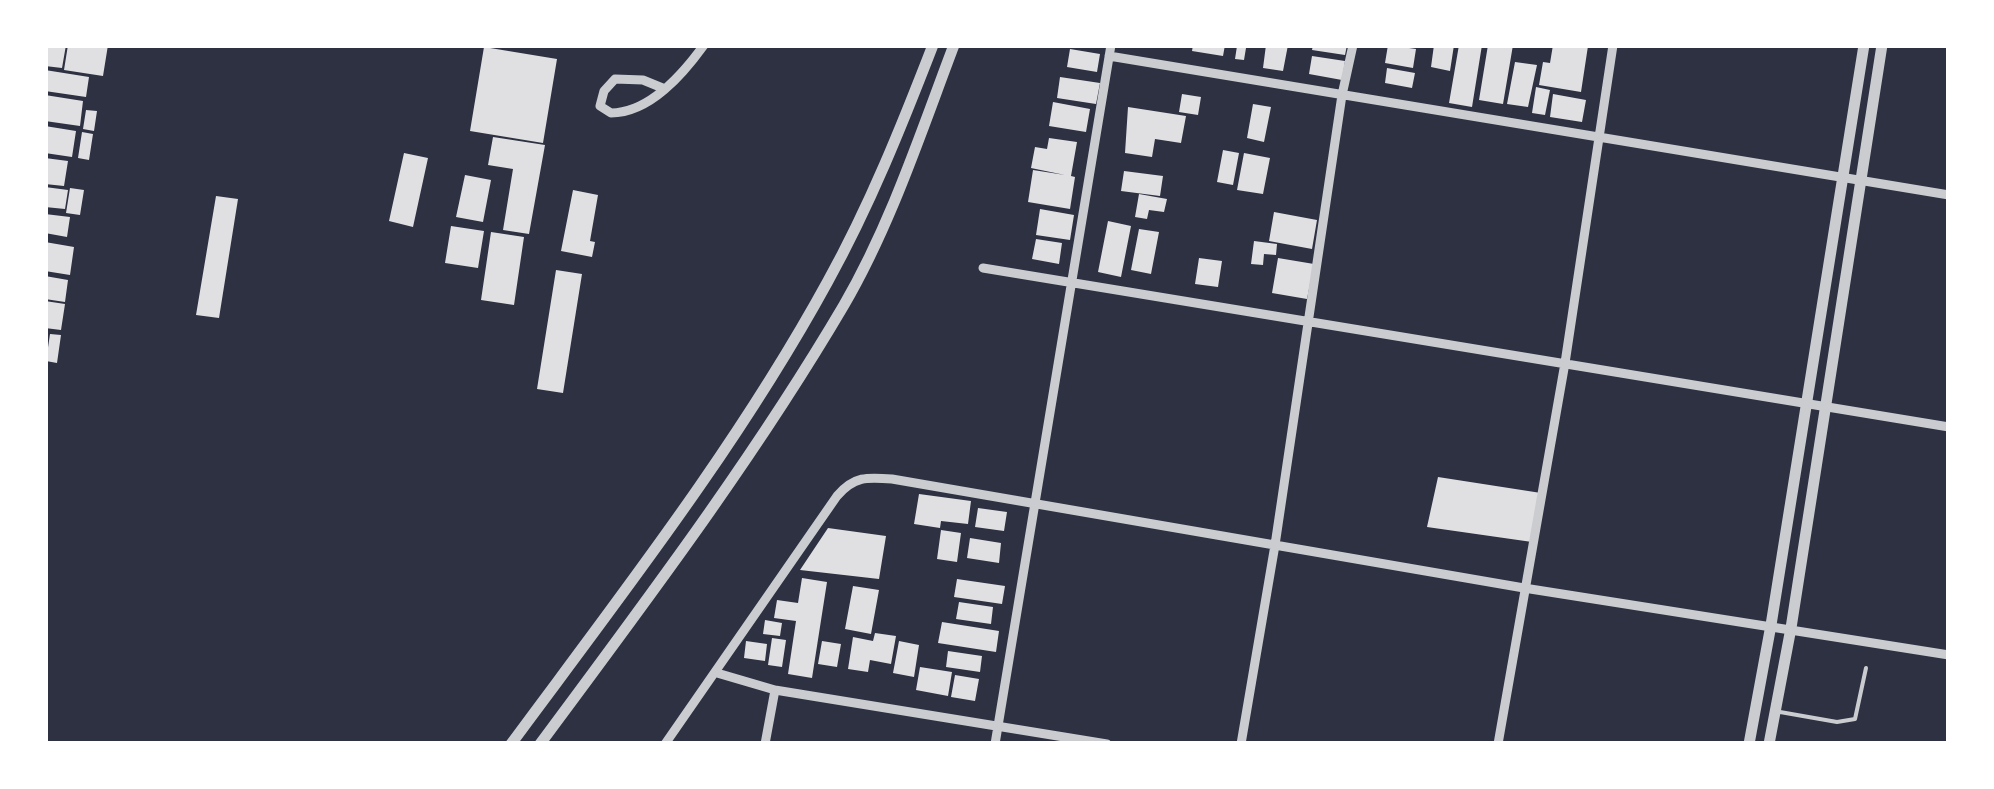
<!DOCTYPE html>
<style>
body{margin:0}
#map{position:relative;width:1994px;height:789px;overflow:hidden;background:#2d3142;font-family:"Titillium Web",sans-serif}
canvas{display:block}
.frame{position:absolute;inset:0;border:48px solid #fff;pointer-events:none}
</style>
<div id="map">
<canvas width="1994" height="789"></canvas>
<div class="frame"></div>
</div>
<script>
const ctx = document.querySelector('canvas').getContext('2d');
ctx.lineJoin = 'round';
function fill(path, color) { ctx.fillStyle = color; ctx.fill(path, 'evenodd'); }
function strokePath(path, color, width, dash) { ctx.strokeStyle = color; ctx.lineWidth = width; ctx.lineCap = dash ? 'butt' : 'round'; ctx.setLineDash(dash || []); ctx.stroke(path); }
fill(new Path2D(`
 M 45,45 L 66,45 L 62,68 L 45,66 Z
 M 68,45 L 108,45 L 103,76 L 64,70 Z
 M 1193,45 L 1225,45 L 1223,56 L 1192,51 Z
 M 1266,45 L 1288,45 L 1283,71 L 1263,68 Z
 M 1313,45 L 1347,45 L 1345,55 L 1312,50 Z
 M 1388,45 L 1416,49 L 1413,68 L 1385,63 Z
 M 1434,45 L 1454,45 L 1450,71 L 1431,67 Z
 M 1459,45 L 1482,45 L 1472,107 L 1449,103 Z
 M 1488,45 L 1513,45 L 1503,104 L 1479,100 Z
 M 1553,45 L 1588,46 L 1581,92 L 1539,85 L 1543,62 L 1550,63 Z
 M 1237,46 L 1246,48 L 1244,60 L 1235,59 Z
 M 484,47 L 557,59 L 543,143 L 470,131 Z
 M 1070,49 L 1100,54 L 1097,72 L 1067,67 Z
 M 1312,56 L 1345,61 L 1342,80 L 1309,74 Z
 M 1515,62 L 1537,65 L 1528,107 L 1507,104 Z
 M 1387,68 L 1415,73 L 1412,88 L 1385,83 Z
 M 45,70 L 89,77 L 86,97 L 45,91 Z
 M 1060,77 L 1100,83 L 1096,104 L 1057,98 Z
 M 1536,87 L 1550,90 L 1545,115 L 1532,113 Z
 M 1182,94 L 1201,97 L 1198,115 L 1179,112 Z
 M 1553,94 L 1586,100 L 1582,122 L 1550,117 Z
 M 45,95 L 83,101 L 80,126 L 45,121 Z
 M 1053,102 L 1090,109 L 1086,132 L 1049,126 Z
 M 1253,104 L 1271,107 L 1264,142 L 1247,138 Z
 M 1128,107 L 1186,116 L 1181,143 L 1155,139 L 1152,157 L 1125,153 Z
 M 86,110 L 97,111 L 94,131 L 83,129 Z
 M 45,126 L 76,131 L 72,157 L 45,153 Z
 M 82,132 L 93,134 L 89,160 L 78,158 Z
 M 493,137 L 545,145 L 529,234 L 503,230 L 513,169 L 488,165 Z
 M 1049,138 L 1077,142 L 1071,176 L 1075,177 L 1070,209 L 1028,202 L 1033,170 L 1065,175 L 1031,168 L 1035,147 L 1047,149 Z
 M 1223,150 L 1239,153 L 1233,185 L 1217,182 Z
 M 404,153 L 428,158 L 413,227 L 389,221 Z
 M 1244,153 L 1270,158 L 1263,194 L 1237,190 Z
 M 45,158 L 68,161 L 64,186 L 45,184 Z
 M 1124,171 L 1163,176 L 1160,196 L 1121,191 Z
 M 465,175 L 491,180 L 483,222 L 456,217 Z
 M 45,187 L 68,190 L 65,209 L 45,207 Z
 M 70,188 L 84,190 L 80,215 L 66,213 Z
 M 573,190 L 598,195 L 590,241 L 595,242 L 592,257 L 561,251 Z
 M 1139,194 L 1167,199 L 1164,212 L 1149,210 L 1147,219 L 1135,217 Z
 M 216,196 L 238,199 L 219,318 L 196,315 Z
 M 1040,209 L 1074,215 L 1070,240 L 1036,235 Z
 M 1274,212 L 1317,220 L 1312,249 L 1269,241 Z
 M 45,214 L 70,217 L 67,237 L 45,233 Z
 M 1108,221 L 1131,226 L 1121,277 L 1098,272 Z
 M 451,226 L 484,231 L 478,268 L 445,263 Z
 M 1139,229 L 1159,232 L 1151,274 L 1131,270 Z
 M 491,232 L 524,237 L 514,305 L 481,300 Z
 M 1036,239 L 1062,243 L 1059,264 L 1032,259 Z
 M 1254,241 L 1277,244 L 1276,255 L 1264,254 L 1263,265 L 1251,264 Z
 M 45,242 L 74,247 L 70,275 L 45,271 Z
 M 1199,258 L 1222,261 L 1218,287 L 1195,284 Z
 M 1278,258 L 1314,264 L 1307,299 L 1272,293 Z
 M 556,270 L 582,274 L 563,393 L 537,389 Z
 M 45,276 L 68,280 L 65,302 L 45,299 Z
 M 45,301 L 65,304 L 61,330 L 45,328 Z
 M 50,334 L 61,335 L 57,363 L 46,361 Z
 M 1438,477 L 1541,493 L 1532,542 L 1427,527 Z
 M 919,494 L 971,501 L 968,524 L 941,521 L 940,528 L 914,524 Z
 M 978,508 L 1007,512 L 1004,531 L 975,527 Z
 M 828,528 L 886,536 L 879,579 L 800,570 Z
 M 941,530 L 961,533 L 957,562 L 937,559 Z
 M 970,538 L 1001,543 L 999,563 L 967,558 Z
 M 802,578 L 827,582 L 812,678 L 788,674 L 796,621 L 774,618 L 777,600 L 798,603 Z
 M 957,579 L 1005,586 L 1002,604 L 954,597 Z
 M 853,586 L 879,590 L 871,634 L 845,629 Z
 M 959,602 L 993,607 L 991,624 L 956,619 Z
 M 765,620 L 782,623 L 780,636 L 763,634 Z
 M 942,622 L 999,631 L 996,652 L 938,643 Z
 M 875,633 L 896,636 L 891,664 L 870,660 L 868,672 L 848,669 L 853,637 L 873,641 Z
 M 772,638 L 786,640 L 782,667 L 768,665 Z
 M 746,641 L 767,644 L 765,661 L 744,658 Z
 M 822,641 L 841,644 L 837,667 L 818,664 Z
 M 899,641 L 919,645 L 914,677 L 893,673 Z
 M 948,651 L 982,656 L 980,672 L 946,667 Z
 M 920,667 L 952,672 L 948,696 L 916,690 Z
 M 955,675 L 979,679 L 975,701 L 951,697 Z`), '#e0e0e3');
strokePath(new Path2D(`
 M 1780,712 L 1837,722 L 1855,719 L 1866,668`), '#caccd0', 4);
strokePath(new Path2D(`
 M 1109,56 L 1949,195
 M 665,89 L 643,80 L 615,79 L 604,91 L 600,106 L 611,113 C 650,113 683,74 704,45
 M 983,268 L 1949,427
 M 717,673 L 775,690 L 1107,744
 M 665,744 L 837,496 C 854,476 867,477 892,479 L 1524,588 L 1949,655
 M 765,744 L 775,690
 M 995,744 L 1111,45
 M 1241,744 L 1275,545 L 1342,95 L 1353,45
 M 1498,744 L 1565,363 L 1613,45`), '#caccd0', 9);
strokePath(new Path2D(`
 M 511,744 C 622,594 739,444 828,281 C 870,205 902,125 933,45
 M 540,744 C 646,601 754,458 844,305 C 891,224 921,132 954,45
 M 1749,744 L 1771,625 L 1864,45
 M 1769,744 L 1791,628 L 1882,45`), '#caccd0', 11);
</script>
